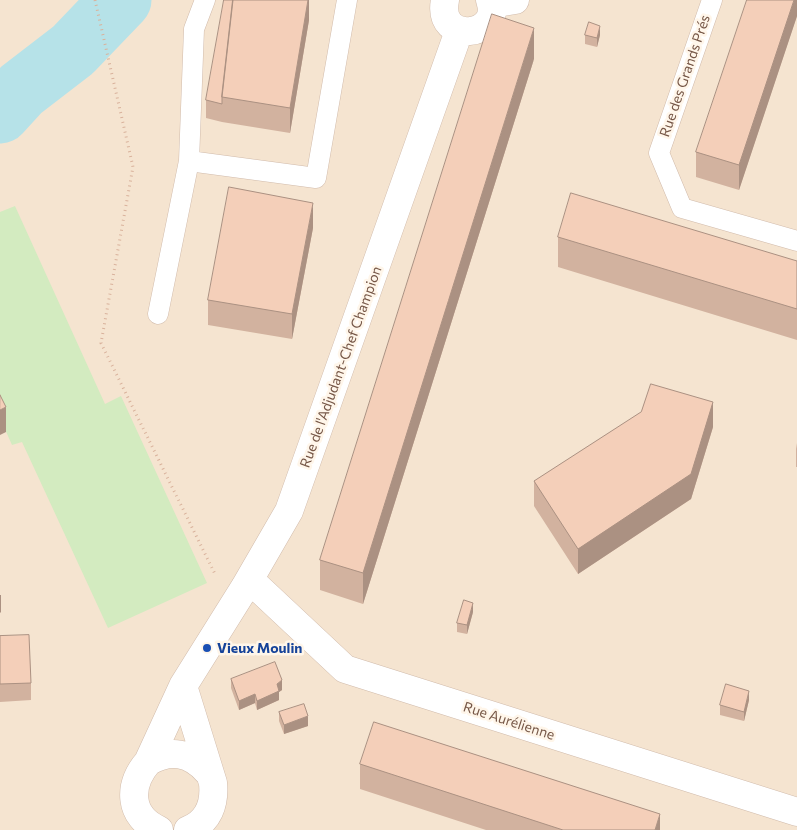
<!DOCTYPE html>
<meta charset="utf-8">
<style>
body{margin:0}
canvas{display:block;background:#fdf2e2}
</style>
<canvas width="797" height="830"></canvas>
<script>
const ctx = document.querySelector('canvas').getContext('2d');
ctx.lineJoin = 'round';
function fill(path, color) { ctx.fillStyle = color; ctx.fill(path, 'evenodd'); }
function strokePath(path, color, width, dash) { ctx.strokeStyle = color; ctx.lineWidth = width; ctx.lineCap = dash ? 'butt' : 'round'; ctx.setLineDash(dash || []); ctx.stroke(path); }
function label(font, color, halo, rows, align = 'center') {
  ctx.font = font + ' Commissioner,sans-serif'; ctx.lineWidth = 5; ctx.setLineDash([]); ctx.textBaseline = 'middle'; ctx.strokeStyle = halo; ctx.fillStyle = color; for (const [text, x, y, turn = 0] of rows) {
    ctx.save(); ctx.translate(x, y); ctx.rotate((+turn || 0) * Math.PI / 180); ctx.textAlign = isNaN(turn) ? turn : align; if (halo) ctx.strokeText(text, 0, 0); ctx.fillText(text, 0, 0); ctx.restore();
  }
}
fill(new Path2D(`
 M 0,0 L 797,0 L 797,830 L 0,830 Z`), '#f5e4d0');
fill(new Path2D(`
 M 15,206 L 105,404 L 121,396 L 207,583 L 108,628 L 22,442 L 12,445 L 0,418 L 0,212 Z`), '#d3ebc0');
strokePath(new Path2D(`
 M 0,113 L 21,90 L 73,50 L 121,0`), '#b6e2e8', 61);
const service = new Path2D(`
 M 205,0 L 194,29 L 189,161 L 316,178 L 347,0
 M 712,0 L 659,153 L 682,208 L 797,241
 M 158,314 L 189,161`);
const minor = new Path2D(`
 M 445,0 C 436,46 504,37 490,0
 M 491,4 L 515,0
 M 250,580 L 345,669 L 797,812
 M 183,686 L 213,783 C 215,803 209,822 188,830
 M 148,762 C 170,749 190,752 207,771
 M 159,830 C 128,816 128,785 148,762 L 183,686 L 245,587 L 289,511 L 459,31`);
strokePath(service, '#d1bbab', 21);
strokePath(minor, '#d1bbab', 29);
strokePath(new Path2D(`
 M 95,0 L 133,167 L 101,343 L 215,574`), '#d9b29c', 3, [1, 4]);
strokePath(service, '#fff', 20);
strokePath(minor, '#fff', 28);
fill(new Path2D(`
 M 309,0 L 309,20 L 290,133 L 222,122 L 206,118 L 206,100 Z
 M 797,0 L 797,16 L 739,190 L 696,177 L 696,152 Z
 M 585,35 L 600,35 L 597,47 L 585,44 Z
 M 534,59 L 363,604 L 320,590 L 320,560 Z
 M 313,228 L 292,339 L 208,325 L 208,300 Z
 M 558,237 L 797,261 L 797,340 L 558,267 Z
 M 713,427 L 691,499 L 578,574 L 534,506 L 534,481 Z
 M 797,443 L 797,467 L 796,467 L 796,449 Z
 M 473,612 L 467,634 L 457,632 L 457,623 Z
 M 0,636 L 31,683 L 31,700 L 0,702 Z
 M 231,679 L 282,690 L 279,692 L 279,700 L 257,710 L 255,703 L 239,710 L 231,688 Z
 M 749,700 L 744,721 L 720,715 L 720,705 Z
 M 279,712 L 308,726 L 284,734 L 279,721 Z
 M 360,764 L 660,830 L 486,830 L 360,789 Z`), '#d2b29f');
fill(new Path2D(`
 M 308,0 L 309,0 L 309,20 L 290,133 L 290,108 Z
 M 794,0 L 797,0 L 797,16 L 739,190 L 739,165 Z
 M 600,26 L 600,35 L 597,47 L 597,38 Z
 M 534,28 L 534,59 L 363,604 L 363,573 Z
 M 313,203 L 313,228 L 292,339 L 292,314 Z
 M 713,402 L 713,427 L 691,499 L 578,574 L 578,549 Z
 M 6,407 L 6,432 L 0,435 L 0,410 Z
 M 0,595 L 1,595 L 1,612 L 0,613 Z
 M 473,603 L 473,612 L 467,634 L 467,625 Z
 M 282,680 L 282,690 L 279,692 L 279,700 L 257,710 L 257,701 Z
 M 749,691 L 749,700 L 744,721 L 744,712 Z
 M 255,694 L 255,703 L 239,710 L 239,701 Z
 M 308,716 L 308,726 L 284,734 L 284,725 Z
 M 660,814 L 660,830 L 655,830 Z`), '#ab9182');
const building = new Path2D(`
 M 224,0 L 233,0 L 222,97 L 222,104 L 206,100 Z
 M 233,0 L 308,0 L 290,108 L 222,97 Z
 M 747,0 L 794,0 L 739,165 L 696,152 Z
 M 492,14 L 534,28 L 363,573 L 320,560 Z
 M 589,22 L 600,26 L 597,38 L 585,35 Z
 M 229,187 L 313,203 L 292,314 L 208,300 Z
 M 571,193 L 797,261 L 797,309 L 558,237 Z
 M 651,384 L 713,402 L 691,474 L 578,549 L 534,481 L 641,412 Z
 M 0,395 L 6,407 L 0,410 Z
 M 464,600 L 473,603 L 467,625 L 457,623 Z
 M 29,635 L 31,683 L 0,684 L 0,636 Z
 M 275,662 L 282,680 L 277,684 L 279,691 L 257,701 L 255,694 L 239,701 L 231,679 Z
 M 726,684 L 749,691 L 744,712 L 720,705 Z
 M 304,704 L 308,716 L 284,725 L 279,712 Z
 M 374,722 L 660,814 L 655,830 L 563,830 L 360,764 Z`);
fill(building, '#f4cfb9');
strokePath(building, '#ab9182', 1);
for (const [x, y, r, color] of [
 [207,648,5,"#1a4fb4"]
]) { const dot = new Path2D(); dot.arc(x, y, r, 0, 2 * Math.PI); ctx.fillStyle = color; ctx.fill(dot); strokePath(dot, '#fff6ea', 2); }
label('14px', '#765747', '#fff6ea', [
 ["Rue des Grands Prés",685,76,-71],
 ["Rue de l'Adjudant-Chef Champion",341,367,-70],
 ["Rue Aurélienne",509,721,18]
]);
label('bold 14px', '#164399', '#fff6ea', [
 ["Vieux Moulin",217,648]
], 'left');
</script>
